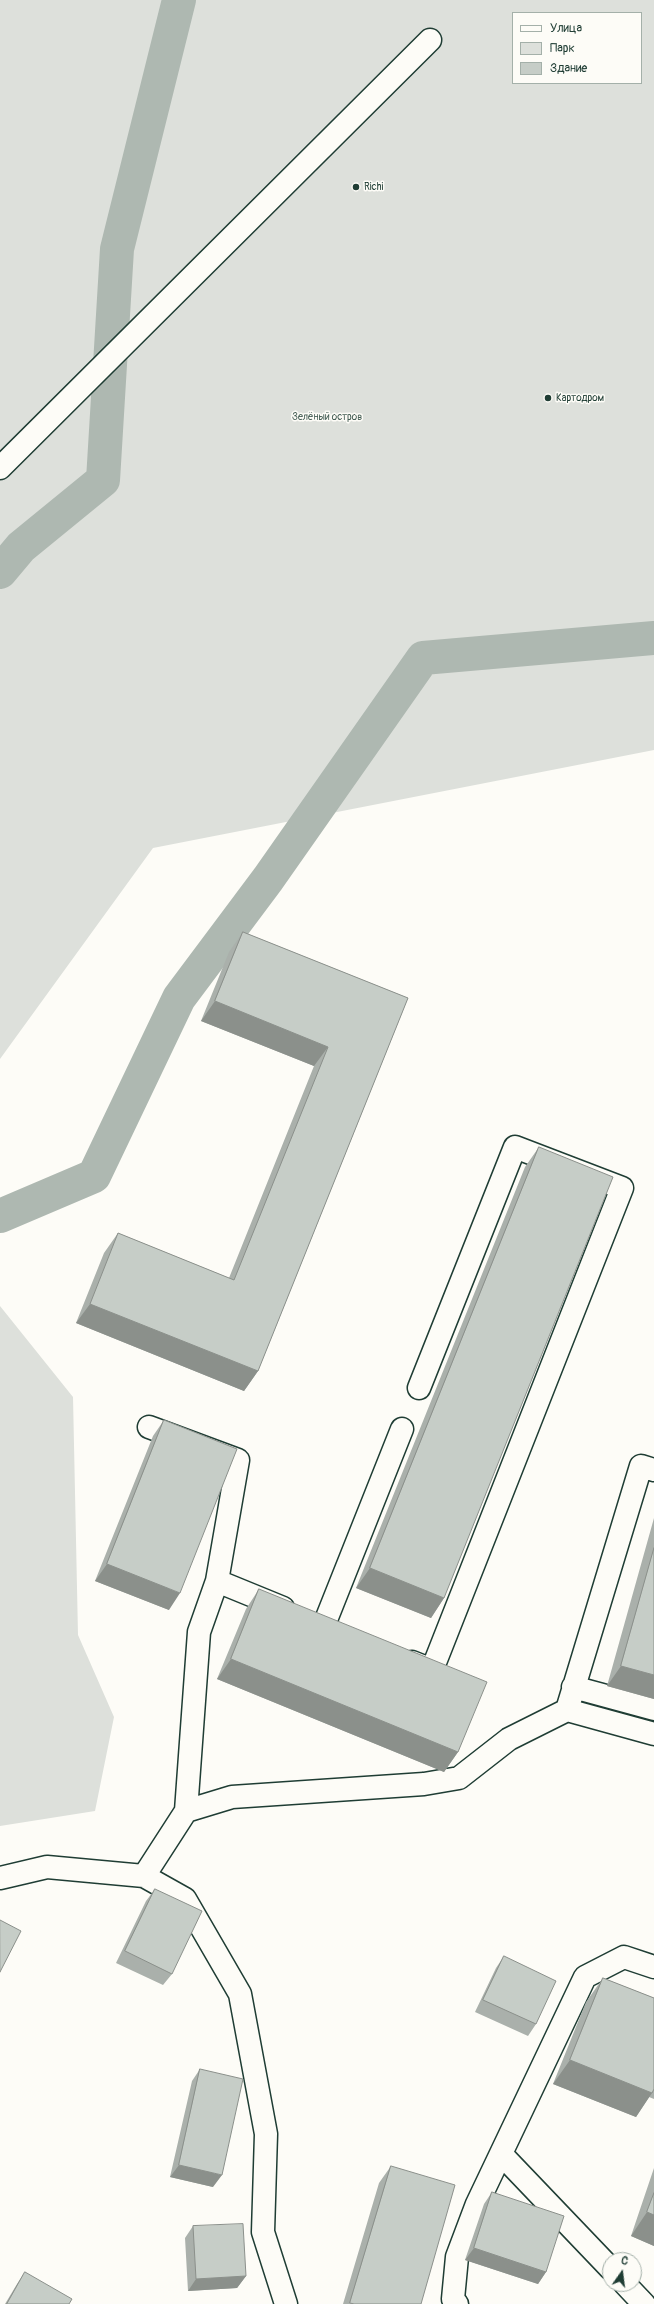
<!DOCTYPE html>
<meta charset="utf-8">
<style>
body{margin:0}
#map{position:relative;width:654px;height:2304px;overflow:hidden;background:#fdfcf7;font-family:Pangolin,sans-serif}
canvas{display:block}
.legend{position:absolute;left:512px;top:12px;width:130px;height:72px;box-sizing:border-box;background:#fdfcf7;border:1px solid #a4b0a9;margin:0;padding:5px 7px;list-style:none;font-size:12px;color:#1f3d34}
.legend li{display:flex;align-items:center;gap:8px;height:20px}
.legend b{width:20px;border:1px solid #a4b0a9}
.north{position:absolute;left:602px;top:2252px;width:40px;height:40px;box-sizing:border-box;background:#fdfcf7;border:1px solid #a4b0a9;border-radius:50%;rotate:14deg;font-size:11px;font-weight:700;line-height:16px;text-align:center;color:#1f3d34}
.north::after{content:'';display:block;margin:auto;width:14px;height:18px;background:#1f3d34;clip-path:polygon(50% 0,100% 100%,50% 72%,0 100%)}
</style>
<div id="map">
<canvas width="654" height="2304"></canvas>
<ul class="legend">
<li><b style="height:5px;background:#fdfcf7"></b>Улица</li>
<li><b style="height:11px;background:#dde0db"></b>Парк</li>
<li><b style="height:11px;background:#c6cdc7"></b>Здание</li>
</ul>
<div class="north">С</div>
</div>
<script>
const ctx = document.querySelector('canvas').getContext('2d');
ctx.lineJoin = 'round';
function fill(path, color) { ctx.fillStyle = color; ctx.fill(path, 'evenodd'); }
function strokePath(path, color, width, dash) { ctx.strokeStyle = color; ctx.lineWidth = width; ctx.lineCap = dash ? 'butt' : 'round'; ctx.setLineDash(dash || []); ctx.stroke(path); }
function label(font, color, halo, rows, align = 'center') {
  ctx.font = font + ' Pangolin,sans-serif'; ctx.lineWidth = 3; ctx.setLineDash([]); ctx.textBaseline = 'middle'; ctx.strokeStyle = halo; ctx.fillStyle = color; for (const [text, x, y, turn = 0] of rows) {
    ctx.save(); ctx.translate(x, y); ctx.rotate((+turn || 0) * Math.PI / 180); ctx.textAlign = isNaN(turn) ? turn : align; if (halo) ctx.strokeText(text, 0, 0); ctx.fillText(text, 0, 0); ctx.restore();
  }
}
fill(new Path2D(`
 M 0,0 L 654,0 L 654,750 L 153,848 L 0,1059 ZM 513,13 L 641,13 L 641,83 L 513,83 Z
 M 0,1306 L 73,1397 L 78,1635 L 114,1717 L 95,1811 L 0,1826 Z`), '#dde0db');
strokePath(new Path2D(`
 M 0,572 L 21,547 L 103,480 L 117,249 L 179,0
 M 0,1216 L 94,1176 L 179,998 L 268,879 L 423,658 L 654,638`), '#aeb8b1', 34);
const minor = new Path2D(`
 M 0,468 L 430,40
 M 149,1427 L 238,1460 L 217,1581 L 199,1632 L 186,1811
 M 217,1581 L 283,1608
 M 324,1625 L 402,1429
 M 412,1662 L 432,1670 L 622,1188 L 515,1147 L 419,1388
 M 573,1687 L 654,1709
 M 567,1710 L 641,1466 L 654,1470
 M 144,1876 L 186,1811 L 232,1797 L 424,1784 L 459,1778 L 509,1739 L 567,1710 L 654,1734
 M 0,1878 L 47,1867 L 144,1876 L 185,1899 L 240,1994 L 266,2134 L 263,2232 L 286,2304
 M 502,2155 L 610,2268
 M 625,2284 L 644,2304
 M 457,2304 L 453,2299 L 457,2257 L 477,2204 L 585,1977 L 624,1957 L 654,1967`);
strokePath(minor, '#1f3d34', 25);
strokePath(minor, '#fdfcf7', 22);
fill(new Path2D(`
 M 243,932 L 408,998 L 258,1371 L 244,1391 L 76,1323 L 104,1253 L 118,1233 L 229,1278 L 314,1066 L 201,1021 L 229,952 Z
 M 539,1147 L 444,1598 L 431,1618 L 356,1588 L 525,1167 Z
 M 164,1420 L 169,1610 L 95,1581 L 153,1436 Z
 M 654,1518 L 654,1699 L 607,1686 Z
 M 259,1589 L 458,1752 L 444,1772 L 217,1679 L 246,1609 Z
 M 155,1889 L 172,1974 L 163,1985 L 116,1963 L 146,1901 Z
 M 504,1956 L 536,2024 L 528,2036 L 475,2012 L 496,1968 Z
 M 603,1978 L 654,1998 L 654,2099 L 649,2097 L 636,2117 L 553,2084 L 586,2002 Z
 M 200,2069 L 213,2187 L 170,2177 L 192,2081 Z
 M 391,2166 L 421,2304 L 343,2304 L 379,2183 Z
 M 654,2168 L 654,2246 L 631,2236 Z
 M 492,2192 L 546,2272 L 538,2284 L 465,2260 L 484,2204 Z
 M 193,2226 L 246,2276 L 237,2288 L 188,2291 L 185,2238 Z
 M 25,2272 L 69,2304 L 5,2304 L 17,2284 Z`), '#aab0ab');
fill(new Path2D(`
 M 215,1001 L 328,1047 L 314,1066 L 201,1021 Z
 M 90,1304 L 258,1371 L 244,1391 L 76,1323 Z
 M 107,1564 L 180,1593 L 169,1610 L 95,1581 Z
 M 370,1568 L 444,1598 L 431,1618 L 356,1588 Z
 M 231,1659 L 458,1752 L 444,1772 L 217,1679 Z
 M 621,1666 L 654,1675 L 654,1699 L 607,1686 Z
 M 570,2060 L 652,2093 L 636,2117 L 553,2084 Z
 M 179,2165 L 222,2175 L 213,2187 L 170,2177 Z
 M 647,2212 L 654,2215 L 654,2246 L 631,2236 Z
 M 474,2248 L 546,2272 L 538,2284 L 465,2260 Z
 M 246,2276 L 237,2288 L 188,2291 L 196,2279 Z`), '#8b908b');
const building = new Path2D(`
 M 243,932 L 408,998 L 258,1371 L 90,1304 L 118,1233 L 234,1280 L 328,1047 L 215,1001 Z
 M 539,1147 L 613,1177 L 444,1598 L 370,1568 Z
 M 164,1420 L 237,1449 L 180,1593 L 107,1564 Z
 M 654,1548 L 654,1675 L 621,1666 Z
 M 259,1589 L 487,1682 L 458,1752 L 231,1659 Z
 M 155,1889 L 202,1911 L 172,1974 L 125,1951 Z
 M 0,1920 L 21,1931 L 0,1972 Z
 M 504,1956 L 556,1981 L 536,2024 L 483,2000 Z
 M 603,1978 L 654,1998 L 654,2089 L 652,2093 L 570,2060 Z
 M 200,2069 L 243,2079 L 222,2175 L 179,2165 Z
 M 391,2166 L 455,2185 L 421,2304 L 354,2304 L 350,2303 Z
 M 492,2192 L 564,2216 L 546,2272 L 474,2248 Z
 M 654,2193 L 654,2215 L 647,2212 Z
 M 243,2224 L 246,2276 L 196,2279 L 193,2226 Z
 M 25,2272 L 72,2299 L 69,2304 L 7,2304 Z`);
fill(building, '#c6cdc7');
strokePath(building, '#8b908b', 1);
for (const [x, y, r, color] of [
 [356,187,4,"#1f3d34"],
 [548,398,4,"#1f3d34"]
]) { const dot = new Path2D(); dot.arc(x, y, r, 0, 2 * Math.PI); ctx.fillStyle = color; ctx.fill(dot); strokePath(dot, '#fdfcf7', 1.5); }
label('10px', '#1f3d34', '#fdfcf7', [
 ["Richi",364,187],
 ["Картодром",556,398]
], 'left');
label('10px', '#455e55', '#fdfcf7', [
 ["Зелёный остров",327,417]
]);
</script>
